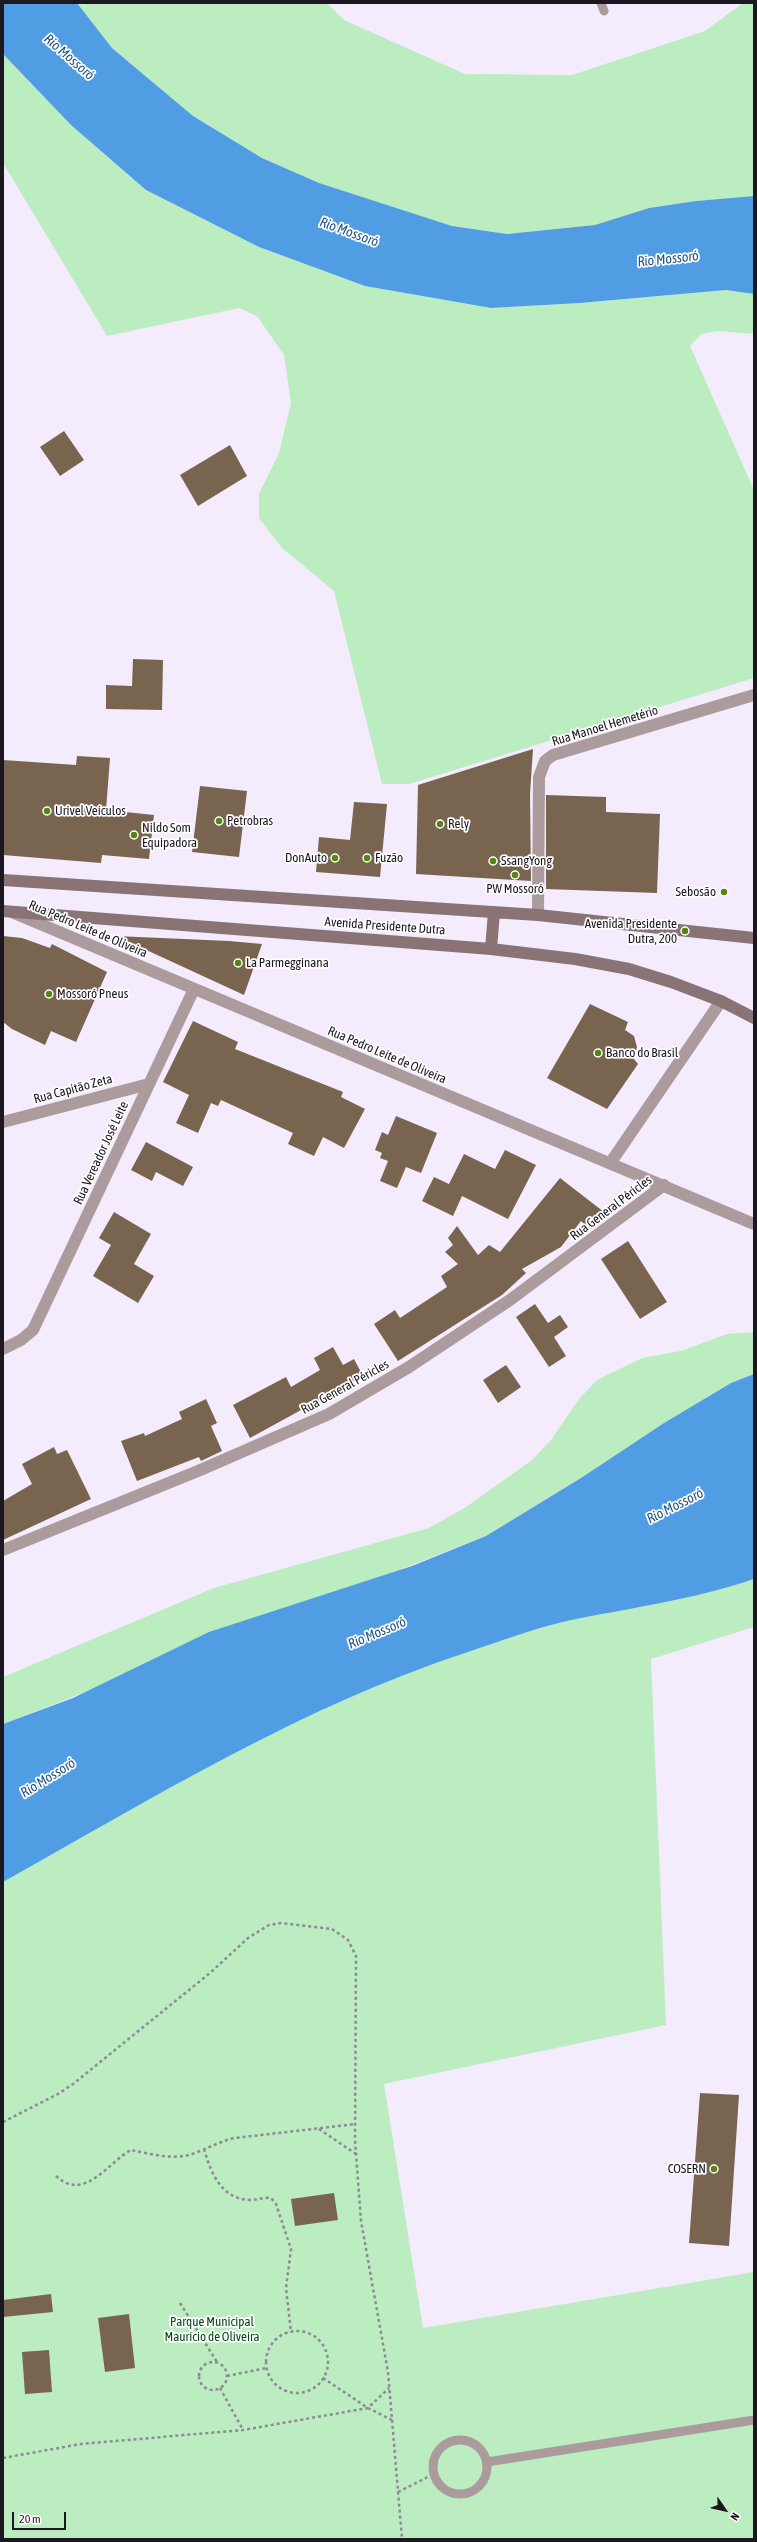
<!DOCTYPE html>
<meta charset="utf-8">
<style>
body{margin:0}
#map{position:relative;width:757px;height:2542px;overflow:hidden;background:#f4ebfd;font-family:"Asap Condensed",sans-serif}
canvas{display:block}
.frame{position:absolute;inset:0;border:4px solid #1c1721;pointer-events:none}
.north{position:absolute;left:705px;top:2490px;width:40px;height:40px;-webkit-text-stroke:3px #fff;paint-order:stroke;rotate:124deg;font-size:11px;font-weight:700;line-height:16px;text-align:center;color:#1c1721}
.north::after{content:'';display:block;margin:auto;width:14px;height:18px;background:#1c1721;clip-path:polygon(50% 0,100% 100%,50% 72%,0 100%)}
.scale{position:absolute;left:12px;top:2512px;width:54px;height:18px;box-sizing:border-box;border:2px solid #1c1721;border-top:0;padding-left:5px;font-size:12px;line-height:14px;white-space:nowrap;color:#1c1721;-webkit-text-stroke:3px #fff;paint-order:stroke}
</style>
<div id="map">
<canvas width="757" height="2542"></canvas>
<div class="frame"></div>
<div class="north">N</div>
<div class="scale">20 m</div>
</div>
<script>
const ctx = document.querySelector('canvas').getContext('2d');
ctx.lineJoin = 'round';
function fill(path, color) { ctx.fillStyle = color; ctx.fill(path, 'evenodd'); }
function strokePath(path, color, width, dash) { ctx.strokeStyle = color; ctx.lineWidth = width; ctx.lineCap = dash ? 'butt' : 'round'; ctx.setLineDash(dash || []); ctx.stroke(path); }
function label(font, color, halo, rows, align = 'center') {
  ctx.font = font + ' "Asap Condensed",sans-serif'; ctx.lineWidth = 3.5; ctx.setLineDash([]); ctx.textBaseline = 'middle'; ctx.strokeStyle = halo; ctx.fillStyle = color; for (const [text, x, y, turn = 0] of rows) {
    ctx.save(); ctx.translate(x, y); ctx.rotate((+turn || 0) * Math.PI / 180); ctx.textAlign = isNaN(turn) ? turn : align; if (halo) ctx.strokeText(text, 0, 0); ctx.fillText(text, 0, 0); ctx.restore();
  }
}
fill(new Path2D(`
 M 77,3 L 327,3 L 344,20 L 465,74 L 572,75 L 705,31 L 743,3 L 754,3 L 754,196 L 696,201 L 649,208 L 595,225 L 507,234 L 452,226 L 319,183 L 262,158 L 193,116 L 112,48 Z
 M 3,54 L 71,125 L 146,190 L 259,247 L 365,286 L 491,308 L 580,303 L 726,290 L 754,294 L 754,334 L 717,331 L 701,334 L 690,346 L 754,490 L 754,678 L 409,784 L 382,784 L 334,591 L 282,548 L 259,518 L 259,494 L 279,453 L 291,403 L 284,355 L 257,316 L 239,308 L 107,336 L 3,163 Z
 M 754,1332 L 754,1374 L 731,1383 L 664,1423 L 581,1478 L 486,1536 L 3,1724 L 3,1677 L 214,1588 L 429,1528 L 466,1507 L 532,1460 L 551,1440 L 579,1399 L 597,1380 L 642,1358 L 681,1351 L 727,1334 Z
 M 754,1579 L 754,1627 L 651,1659 L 666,2025 L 384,2084 L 423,2328 L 754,2272 L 754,2539 L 3,2539 L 3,1882 C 153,1798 301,1707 465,1653 C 498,1642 532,1629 567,1621 C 629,1608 693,1600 754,1579 Z`), '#bbedc0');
fill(new Path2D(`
 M 3,3 L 77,3 L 112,48 L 193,116 L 262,158 L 319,183 L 452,226 L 507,234 L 595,225 L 649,208 L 696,201 L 754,196 L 754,294 L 726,290 L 580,303 L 491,308 L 365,286 L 259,247 L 146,190 L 71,125 L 3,54 Z
 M 754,1374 L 754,1579 C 693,1600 629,1608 567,1621 C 532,1629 498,1642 465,1653 C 301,1707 153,1798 3,1882 L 3,1724 L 73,1698 L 209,1632 L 412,1566 L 486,1536 L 581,1478 L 664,1423 L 731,1383 Z`), '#519de3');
fill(new Path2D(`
 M 64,431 L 84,460 L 60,476 L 40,447 Z
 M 230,445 L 247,476 L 198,506 L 180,475 Z
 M 133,659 L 163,660 L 162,710 L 106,709 L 106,685 L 132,686 Z
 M 533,749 L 530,794 L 531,881 L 416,874 L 418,785 Z
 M 77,756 L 110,758 L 106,810 L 154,815 L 149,859 L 102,855 L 101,863 L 3,855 L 3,760 L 76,765 Z
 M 200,786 L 247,791 L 239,857 L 192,852 Z
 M 546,795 L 606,797 L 606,812 L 660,814 L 657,893 L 546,889 Z
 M 354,802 L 387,804 L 380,877 L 316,872 L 319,837 L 350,840 Z
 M 3,936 L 22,938 L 50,948 L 52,944 L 107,972 L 76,1042 L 51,1031 L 45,1045 L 12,1029 L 3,1022 Z
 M 116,936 L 229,941 L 262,944 L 244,995 Z
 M 590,1004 L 628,1022 L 625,1030 L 634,1036 L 637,1047 L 634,1059 L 638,1064 L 607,1109 L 547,1078 Z
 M 193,1021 L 238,1042 L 235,1049 L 343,1092 L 341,1097 L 365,1109 L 344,1148 L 323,1137 L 314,1156 L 288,1144 L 293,1133 L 221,1100 L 218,1106 L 211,1103 L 198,1133 L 176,1123 L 189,1095 L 163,1082 Z
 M 396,1116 L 437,1133 L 421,1173 L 406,1167 L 397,1188 L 380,1181 L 388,1161 L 380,1158 L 382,1153 L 375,1150 L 382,1132 L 388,1135 Z
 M 146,1142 L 193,1167 L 183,1186 L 156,1172 L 152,1181 L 131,1170 Z
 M 505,1150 L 536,1165 L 508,1219 L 462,1196 L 453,1216 L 422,1201 L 434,1177 L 449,1184 L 464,1154 L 495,1169 Z
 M 560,1178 L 604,1212 L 590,1229 L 581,1221 L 561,1247 L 522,1269 L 526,1273 L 502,1295 L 398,1361 L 374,1324 L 395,1310 L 400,1318 L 447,1287 L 441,1276 L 458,1264 L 445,1252 L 453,1245 L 448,1238 L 457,1226 L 478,1255 L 489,1245 L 500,1252 Z
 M 114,1212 L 151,1234 L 134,1264 L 154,1276 L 138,1303 L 93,1276 L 111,1245 L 99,1238 Z
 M 628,1241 L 667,1302 L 640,1319 L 601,1259 Z
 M 535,1304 L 548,1323 L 560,1315 L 568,1327 L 554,1337 L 566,1356 L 549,1367 L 516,1317 Z
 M 333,1347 L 343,1365 L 354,1359 L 363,1376 L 250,1438 L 233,1405 L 286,1377 L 291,1387 L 320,1370 L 314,1358 Z
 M 506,1365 L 521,1387 L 498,1403 L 483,1380 Z
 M 206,1399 L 217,1423 L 211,1426 L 222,1451 L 201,1461 L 199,1457 L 137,1481 L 121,1441 L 144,1433 L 145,1436 L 182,1419 L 179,1412 Z
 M 54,1447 L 57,1454 L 67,1450 L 91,1499 L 3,1540 L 3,1501 L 32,1484 L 22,1464 Z
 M 700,2093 L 739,2095 L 729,2246 L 689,2243 Z
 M 334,2193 L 338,2220 L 295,2226 L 291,2199 Z
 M 51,2294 L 53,2312 L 3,2317 L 3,2300 Z
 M 129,2314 L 135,2368 L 105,2372 L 98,2318 Z
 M 49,2350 L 52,2392 L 25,2394 L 22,2352 Z`), '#79654f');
strokePath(new Path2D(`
 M 3,2122 L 58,2094 L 73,2084 L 210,1973 L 248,1938 L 269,1925 L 281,1923 L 332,1929 L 348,1940 L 356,1956 L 355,2140 L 361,2221 L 388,2372 L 402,2539
 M 319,2129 L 356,2154
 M 204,2149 C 211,2173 221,2199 250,2200 C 257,2200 264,2197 271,2198 L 276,2204 L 291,2249 L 286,2288 L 291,2332
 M 56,2176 C 85,2203 109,2161 131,2150 C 151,2154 175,2161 195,2153 C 209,2148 220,2141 235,2138 L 356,2124
 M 180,2303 L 217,2362
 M266 2362a31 31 0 1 1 62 0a31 31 0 1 1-62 0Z
 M199 2376a14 14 0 1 1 28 0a14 14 0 1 1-28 0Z
 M 227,2376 L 266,2368
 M 323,2378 L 368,2408 L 392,2420
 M 220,2388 L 243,2430
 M 3,2458 L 81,2444 L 243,2430 L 368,2408 L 389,2388
 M 398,2492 L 434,2474`), '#8f8896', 2.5, [3, 3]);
strokePath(new Path2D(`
 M 601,3 L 604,11
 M433 2467a27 27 0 1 1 54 0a27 27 0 1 1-54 0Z
 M 487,2462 L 754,2420`), '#ab9b9d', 9);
strokePath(new Path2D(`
 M 14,913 L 754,1224
 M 538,915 L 539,777 L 545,761 L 553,755 L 754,695
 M 3,1122 L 149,1084
 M 611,1162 L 721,1001
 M 3,1349 L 21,1340 L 33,1330 L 194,989
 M 3,1550 L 198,1471 L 329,1414 L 409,1367 L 510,1300 L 664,1185`), '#ab9b9d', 12);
strokePath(new Path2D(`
 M 3,880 L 538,915 L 754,938
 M 3,911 L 491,949 L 575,959 L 629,969 L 671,982 L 721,1001 L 754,1018
 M 491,949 L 494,912`), '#897375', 12);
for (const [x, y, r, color] of [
 [47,811,4,"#578513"],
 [219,821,4,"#578513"],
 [440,824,4,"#578513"],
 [134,835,4,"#578513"],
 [335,858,4,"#578513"],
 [367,858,4,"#578513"],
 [493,861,4,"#578513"],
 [515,875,4,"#578513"],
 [724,892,4,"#578513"],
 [685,931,4,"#578513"],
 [238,963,4,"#578513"],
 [49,994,4,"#578513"],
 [598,1053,4,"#578513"],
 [714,2169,4,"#578513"]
]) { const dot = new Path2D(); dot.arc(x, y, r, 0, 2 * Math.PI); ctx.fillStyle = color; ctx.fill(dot); strokePath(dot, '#fff', 1.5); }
label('13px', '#1c1721', '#fff', [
 ["Rua Manoel Hemetério",605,726,-17],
 ["Avenida Presidente Dutra",385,926,4],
 ["Rua Pedro Leite de Oliveira",88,929,23],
 ["Rua Pedro Leite de Oliveira",387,1055,23],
 ["Rua Capitão Zeta",73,1089,-15],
 ["Rua Vereador José Leite",101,1153,-65],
 ["Rua General Péricles",611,1208,-37],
 ["Rua General Péricles",345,1387,-29]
]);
label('13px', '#1c1721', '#fff', [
 ["Urivel Veículos",55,811],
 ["Petrobras",227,821],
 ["Rely",448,824],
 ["Nildo Som",142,828],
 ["Equipadora",142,843],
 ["DonAuto",327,858,"right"],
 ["Fuzão",375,858],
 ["SsangYong",501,861],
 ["PW Mossoró",515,889,"center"],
 ["Sebosão",716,892,"right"],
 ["Avenida Presidente",677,924,"right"],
 ["Dutra, 200",677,939,"right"],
 ["La Parmegginana",246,963],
 ["Mossoró Pneus",57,994],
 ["Banco do Brasil",606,1053],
 ["COSERN",706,2169,"right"]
], 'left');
label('13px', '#0a471a', '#fff', [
 ["Parque Municipal",212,2322],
 ["Maurício de Oliveira",212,2337]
]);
label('italic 14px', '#1f5483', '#fff', [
 ["Rio Mossoró",69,57,41],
 ["Rio Mossoró",349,232,20],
 ["Rio Mossoró",668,259,-6],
 ["Rio Mossoró",675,1506,-27],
 ["Rio Mossoró",377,1633,-23],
 ["Rio Mossoró",48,1778,-32]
]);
</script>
